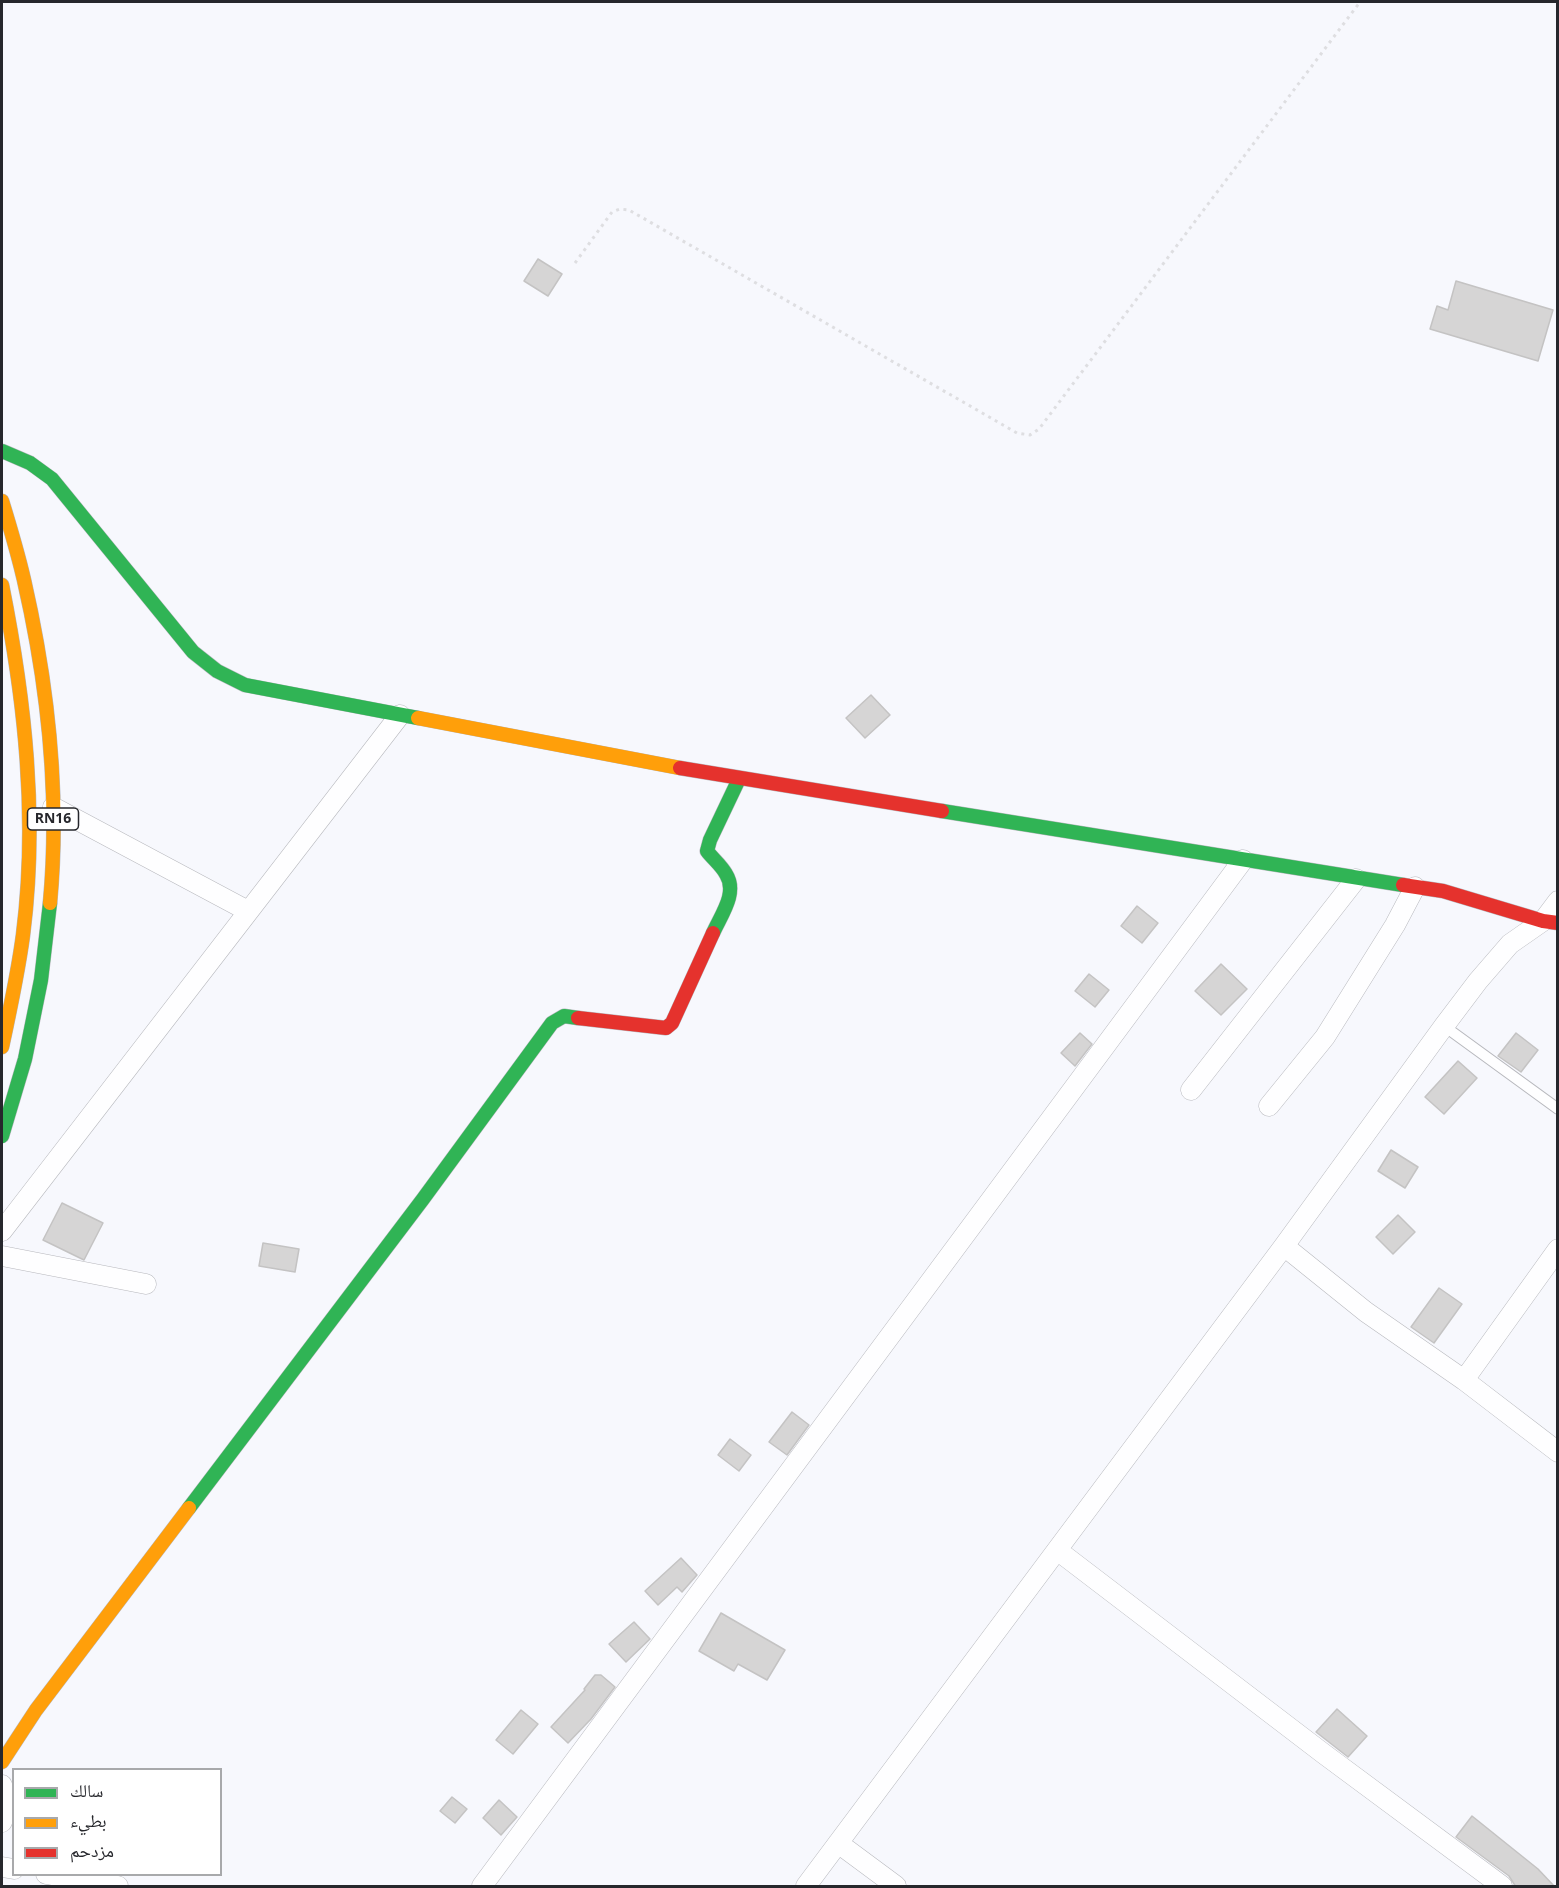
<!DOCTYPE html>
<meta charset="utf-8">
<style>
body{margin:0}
#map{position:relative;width:1559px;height:1888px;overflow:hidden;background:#f7f8fd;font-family:"Open Sans","Noto Naskh Arabic",sans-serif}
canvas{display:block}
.frame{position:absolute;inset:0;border:3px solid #26272c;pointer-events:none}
.legend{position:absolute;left:12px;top:1768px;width:210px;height:108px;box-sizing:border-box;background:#fff;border:2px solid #a8a9ab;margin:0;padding:8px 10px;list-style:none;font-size:18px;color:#26272c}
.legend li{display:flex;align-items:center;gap:12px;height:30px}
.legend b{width:30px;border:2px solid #a8a9ab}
</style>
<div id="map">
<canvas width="1559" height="1888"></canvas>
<div class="frame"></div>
<ul class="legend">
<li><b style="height:8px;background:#30b455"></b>سالك</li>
<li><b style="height:8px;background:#ff9f0a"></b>بطيء</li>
<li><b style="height:8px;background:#e5322d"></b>مزدحم</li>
</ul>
</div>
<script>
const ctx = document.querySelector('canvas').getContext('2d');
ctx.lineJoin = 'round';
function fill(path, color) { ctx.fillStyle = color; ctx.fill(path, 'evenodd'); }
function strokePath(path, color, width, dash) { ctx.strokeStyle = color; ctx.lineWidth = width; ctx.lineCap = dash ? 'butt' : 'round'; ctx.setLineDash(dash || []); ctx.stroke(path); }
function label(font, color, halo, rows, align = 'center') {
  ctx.font = font + ' "Open Sans",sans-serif'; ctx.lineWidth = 4.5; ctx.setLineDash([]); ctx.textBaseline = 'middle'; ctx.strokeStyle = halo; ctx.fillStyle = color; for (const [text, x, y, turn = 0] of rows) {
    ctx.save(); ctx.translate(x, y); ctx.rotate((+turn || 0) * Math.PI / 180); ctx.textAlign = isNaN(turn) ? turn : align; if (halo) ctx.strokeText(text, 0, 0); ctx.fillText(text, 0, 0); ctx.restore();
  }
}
const building = new Path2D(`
 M 538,259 L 562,274 L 548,296 L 524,281 Z
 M 1456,281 L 1553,310 L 1538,361 L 1430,329 L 1437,306 L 1448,310 Z
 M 871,695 L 890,715 L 865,738 L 846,718 Z
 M 1137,906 L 1158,923 L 1142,943 L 1121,926 Z
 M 1221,964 L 1247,989 L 1221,1015 L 1195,991 Z
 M 1089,974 L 1109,990 L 1095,1007 L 1075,991 Z
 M 1080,1033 L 1092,1044 L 1075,1066 L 1061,1053 Z
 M 1516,1033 L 1538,1050 L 1521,1072 L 1498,1056 Z
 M 1458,1061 L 1477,1078 L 1444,1114 L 1425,1097 Z
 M 1391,1150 L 1418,1167 L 1405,1188 L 1378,1171 Z
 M 62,1203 L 103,1223 L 84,1260 L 43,1240 Z
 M 1398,1215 L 1415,1232 L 1393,1254 L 1376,1237 Z
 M 263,1243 L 299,1249 L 295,1272 L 259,1266 Z
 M 1439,1288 L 1462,1304 L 1434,1343 L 1411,1327 Z
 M 792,1412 L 809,1425 L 787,1455 L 769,1442 Z
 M 730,1439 L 751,1455 L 739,1471 L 718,1455 Z
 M 681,1558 L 697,1575 L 682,1592 L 677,1587 L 658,1605 L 645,1591 Z
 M 721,1613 L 785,1650 L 767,1680 L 738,1664 L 734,1671 L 699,1651 Z
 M 634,1622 L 650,1639 L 626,1662 L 609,1644 Z
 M 595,1675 L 601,1675 L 615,1687 L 591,1719 L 568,1743 L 551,1727 L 585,1690 L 584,1689 Z
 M 1337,1709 L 1367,1736 L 1348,1757 L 1316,1732 Z
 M 521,1710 L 538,1724 L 513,1754 L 496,1740 Z
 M 452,1797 L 467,1809 L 455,1823 L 440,1811 Z
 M 499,1800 L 517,1817 L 501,1835 L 483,1818 Z
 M 1472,1816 L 1538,1869 L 1555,1887 L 1516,1887 L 1509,1876 L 1456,1837 Z`);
fill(building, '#d6d5d5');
strokePath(building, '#c4c3c3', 1.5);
const lane = new Path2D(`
 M 1444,1026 L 1558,1109`);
const street = new Path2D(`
 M 53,807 L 248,911
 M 1191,1090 L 1356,879
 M 1269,1106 L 1325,1037 L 1395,925 L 1415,887
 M 2,1231 L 400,715
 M 1284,1246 L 1366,1312 L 1464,1380 L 1558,1452
 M 2,1256 L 146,1284
 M 1464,1380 L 1558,1249
 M 1057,1550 L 1324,1754 L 1502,1886
 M 2,1785 C 6,1797 7,1809 2,1822
 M 838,1843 L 896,1886
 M 2,1867 L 14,1869
 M 46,1874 L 118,1886
 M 482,1886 L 1243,860
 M 806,1886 L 1284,1246 L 1444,1026 L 1478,981 L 1510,944 L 1543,921 L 1558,901`);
const fast = new Path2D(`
 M 2,451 L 30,463 L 52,479 L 193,652 L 217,671 L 245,685 L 418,718
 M 942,811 L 1403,885
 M 713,933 C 721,915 738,893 726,874 C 721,865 713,859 707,851 L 710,840 L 739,779
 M 2,1136 L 25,1059 L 41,980 L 50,903
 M 189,1508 L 423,1199 L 552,1023 L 564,1016 L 578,1018`);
const slow = new Path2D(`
 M 2,501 C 10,527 18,554 24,580 C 48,685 60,795 50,903
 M 2,585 C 25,700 38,818 23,935 C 18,973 10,1010 2,1047
 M 418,718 L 680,768
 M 2,1762 L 36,1710 L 189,1508`);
const jam = new Path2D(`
 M 680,768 L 942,811
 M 1403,885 L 1443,891 L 1543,921 L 1558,923
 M 578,1018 L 666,1028 L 672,1023 L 713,933`);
strokePath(lane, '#b7b8bd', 12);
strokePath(street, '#b7b8bd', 21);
strokePath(fast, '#b7b8bd', 15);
strokePath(slow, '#b7b8bd', 15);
strokePath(jam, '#b7b8bd', 15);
strokePath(new Path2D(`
 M 575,263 L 612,212 L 620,209 L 629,210 L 1017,433 L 1030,435 L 1039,429 L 1360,2`), '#dedee1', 3, [3, 4.5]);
strokePath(lane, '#fefeff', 10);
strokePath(street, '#fefeff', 20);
strokePath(fast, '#30b455', 14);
strokePath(slow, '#ff9f0a', 14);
strokePath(jam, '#e5322d', 14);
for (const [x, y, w] of [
 [53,819,51]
]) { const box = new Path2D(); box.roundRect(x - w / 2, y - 11, w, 22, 4.5); ctx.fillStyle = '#fff'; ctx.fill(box); strokePath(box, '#26272c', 1.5); }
label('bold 14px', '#26272c', null, [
 ["RN16",53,819]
]);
</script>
